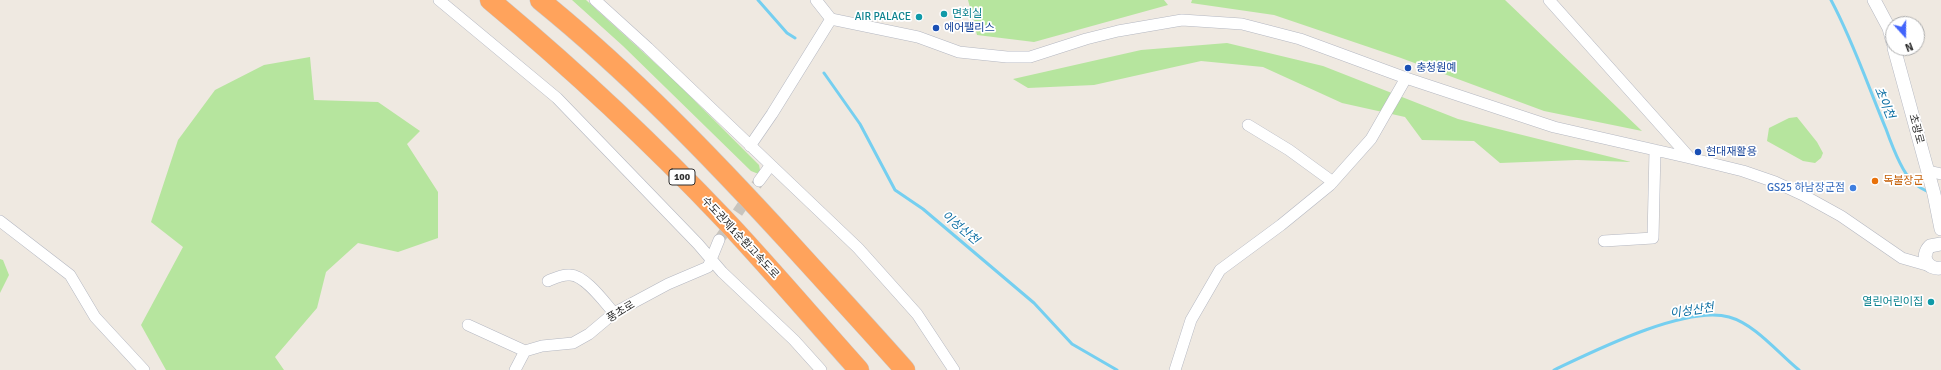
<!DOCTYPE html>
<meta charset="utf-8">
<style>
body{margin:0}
#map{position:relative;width:1941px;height:370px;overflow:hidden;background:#efe9e1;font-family:Signika,sans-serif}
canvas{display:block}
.north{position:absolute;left:1885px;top:16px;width:40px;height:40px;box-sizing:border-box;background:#fff;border:1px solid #ababab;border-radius:50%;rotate:159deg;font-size:11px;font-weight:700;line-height:16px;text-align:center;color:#2e2e2e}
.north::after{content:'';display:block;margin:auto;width:14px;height:18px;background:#4264fb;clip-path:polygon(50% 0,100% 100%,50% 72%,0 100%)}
</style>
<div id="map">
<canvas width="1941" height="370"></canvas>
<div class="north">N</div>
</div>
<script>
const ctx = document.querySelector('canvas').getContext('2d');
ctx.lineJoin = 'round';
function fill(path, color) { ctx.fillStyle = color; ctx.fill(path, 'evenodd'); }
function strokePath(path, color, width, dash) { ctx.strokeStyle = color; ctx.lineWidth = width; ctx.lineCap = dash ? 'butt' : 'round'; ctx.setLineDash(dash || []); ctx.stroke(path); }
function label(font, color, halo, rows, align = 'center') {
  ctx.font = font + ' Signika,"Noto Sans KR",sans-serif'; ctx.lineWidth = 3.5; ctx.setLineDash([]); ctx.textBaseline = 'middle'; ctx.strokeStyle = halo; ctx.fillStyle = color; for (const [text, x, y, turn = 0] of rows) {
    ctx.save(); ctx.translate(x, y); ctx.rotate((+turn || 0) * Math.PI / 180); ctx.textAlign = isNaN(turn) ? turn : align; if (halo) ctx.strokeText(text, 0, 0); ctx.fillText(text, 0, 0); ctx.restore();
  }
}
fill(new Path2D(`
 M 572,0 L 586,0 L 678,84 L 759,165 L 761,175 L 751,171 L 623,46 Z
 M 968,0 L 1164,0 L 1168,5 L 1034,42 L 977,35 Z
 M 1192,0 L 1505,0 L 1642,131 L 1544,111 L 1401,58 L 1274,15 L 1191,3 Z
 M 1227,43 L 1323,66 L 1458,119 L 1631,162 L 1577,160 L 1500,163 L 1474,141 L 1422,140 L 1405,117 L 1342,103 L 1263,67 L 1201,61 L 1094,85 L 1028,88 L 1013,79 L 1141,50 Z
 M 310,57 L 314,100 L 378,102 L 420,131 L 407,144 L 438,192 L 438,238 L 398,252 L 358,243 L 326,272 L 317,308 L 275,357 L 284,370 L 166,370 L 141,325 L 183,247 L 151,222 L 178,140 L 215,90 L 264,65 Z
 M 1797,117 L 1817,142 L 1823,153 L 1821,158 L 1815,163 L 1803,161 L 1767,141 L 1769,128 L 1789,118 Z
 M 0,259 L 3,260 L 9,275 L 0,293 Z`), '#b6e59e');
strokePath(new Path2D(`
 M 758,0 L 787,33 L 795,38
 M 1831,0 C 1853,41 1868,86 1886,129 C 1891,143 1902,172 1912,181 C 1917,186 1923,190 1930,192
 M 824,73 L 860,124 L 895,190 L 923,209 L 1034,303 L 1072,344 L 1117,370
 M 1554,370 C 1594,351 1686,305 1729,317 C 1755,324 1779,354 1799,370`), '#75cff0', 3);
strokePath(new Path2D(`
 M 719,240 L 759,181`), '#c8c4bd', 11, [11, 5.5]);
const minor = new Path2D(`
 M 439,0 L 557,98 L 698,244 L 722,272 L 794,340 L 821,370
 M 595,0 L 648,48 L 858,248 L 917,314 L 954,370
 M 816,0 L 831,19 L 918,37 L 959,52 L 1007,57 L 1030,57 L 1086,39 L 1118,31 L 1182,20 L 1242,24 L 1300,39 L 1406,78 L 1554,127 L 1690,158 L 1743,171 L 1775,182 L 1803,195 L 1841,216 L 1902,258 L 1930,266
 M 1549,0 L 1690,158
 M 1248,125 L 1289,150 L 1333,182
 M 750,146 L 772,114 L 831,19
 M 1928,171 L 1941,174
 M 759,181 L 770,166
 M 0,221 L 70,275 L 95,317 L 144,370
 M 1604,241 L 1653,238 L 1655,150
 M 548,281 C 555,278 562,274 570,275 C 585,275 605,303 614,313
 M 468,325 L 525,351
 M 515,370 L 525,351 L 542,346 L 573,343 L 589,334 L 614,313 L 668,284 L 708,267 L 719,240
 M 1175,370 L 1191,320 L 1220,270 L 1281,225 L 1330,185 L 1371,139 L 1406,78`);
const tertiary = new Path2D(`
 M 1874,0 L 1889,28 L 1893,43
 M 1894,48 L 1934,194 L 1941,229
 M 1941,244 L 1930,246 C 1920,256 1927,270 1941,268`);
const motorway = new Path2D(`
 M 490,0 C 573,69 652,143 726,221 C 772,270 815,321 859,370
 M 540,0 C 630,73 711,157 789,242 C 828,285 867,327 905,370`);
strokePath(minor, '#b4b7c1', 12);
strokePath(tertiary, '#b4b7c1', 14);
strokePath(motorway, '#c9c9c9', 21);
strokePath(minor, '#fff', 11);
strokePath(tertiary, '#fff', 13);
strokePath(motorway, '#ffa35c', 20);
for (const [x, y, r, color] of [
 [944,14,4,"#0f9aa8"],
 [919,17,4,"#0f9aa8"],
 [936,28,4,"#1a4fb4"],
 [1408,68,4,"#1a4fb4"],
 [1698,152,4,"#1a4fb4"],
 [1875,181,4,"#e8710a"],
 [1853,188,4,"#3f7fe0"],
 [1931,302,4,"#0f9aa8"]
]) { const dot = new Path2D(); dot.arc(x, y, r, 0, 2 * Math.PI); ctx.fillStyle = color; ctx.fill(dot); strokePath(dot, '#fff', 1.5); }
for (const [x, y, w] of [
 [682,177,26]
]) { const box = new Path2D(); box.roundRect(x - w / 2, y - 8, w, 16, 3); ctx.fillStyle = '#fff'; ctx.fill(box); strokePath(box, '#2e2e2e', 1); }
label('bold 10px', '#2e2e2e', null, [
 ["100",682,177]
]);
label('11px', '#0d838f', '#fff', [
 ["면회실",952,14,"left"],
 ["AIR PALACE",911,17],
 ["열린어린이집",1923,302]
], 'right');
label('11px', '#164399', '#fff', [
 ["에어팰리스",944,28],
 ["충청원예",1416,68],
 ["현대재활용",1706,152]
], 'left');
label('11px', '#2e2e2e', '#fff', [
 ["초광로",1916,129,75],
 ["수도권제1순환고속도로",740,238,47],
 ["풍초로",621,312,-31]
]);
label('11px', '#c56008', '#fff', [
 ["독불장군",1883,181]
], 'left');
label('11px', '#366cbe', '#fff', [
 ["GS25 하남장군점",1845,188]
], 'right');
label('italic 12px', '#0d6fa3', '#fff', [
 ["초이천",1884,103,67],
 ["이성산천",960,228,40],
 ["이성산천",1692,311,-8]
]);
</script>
